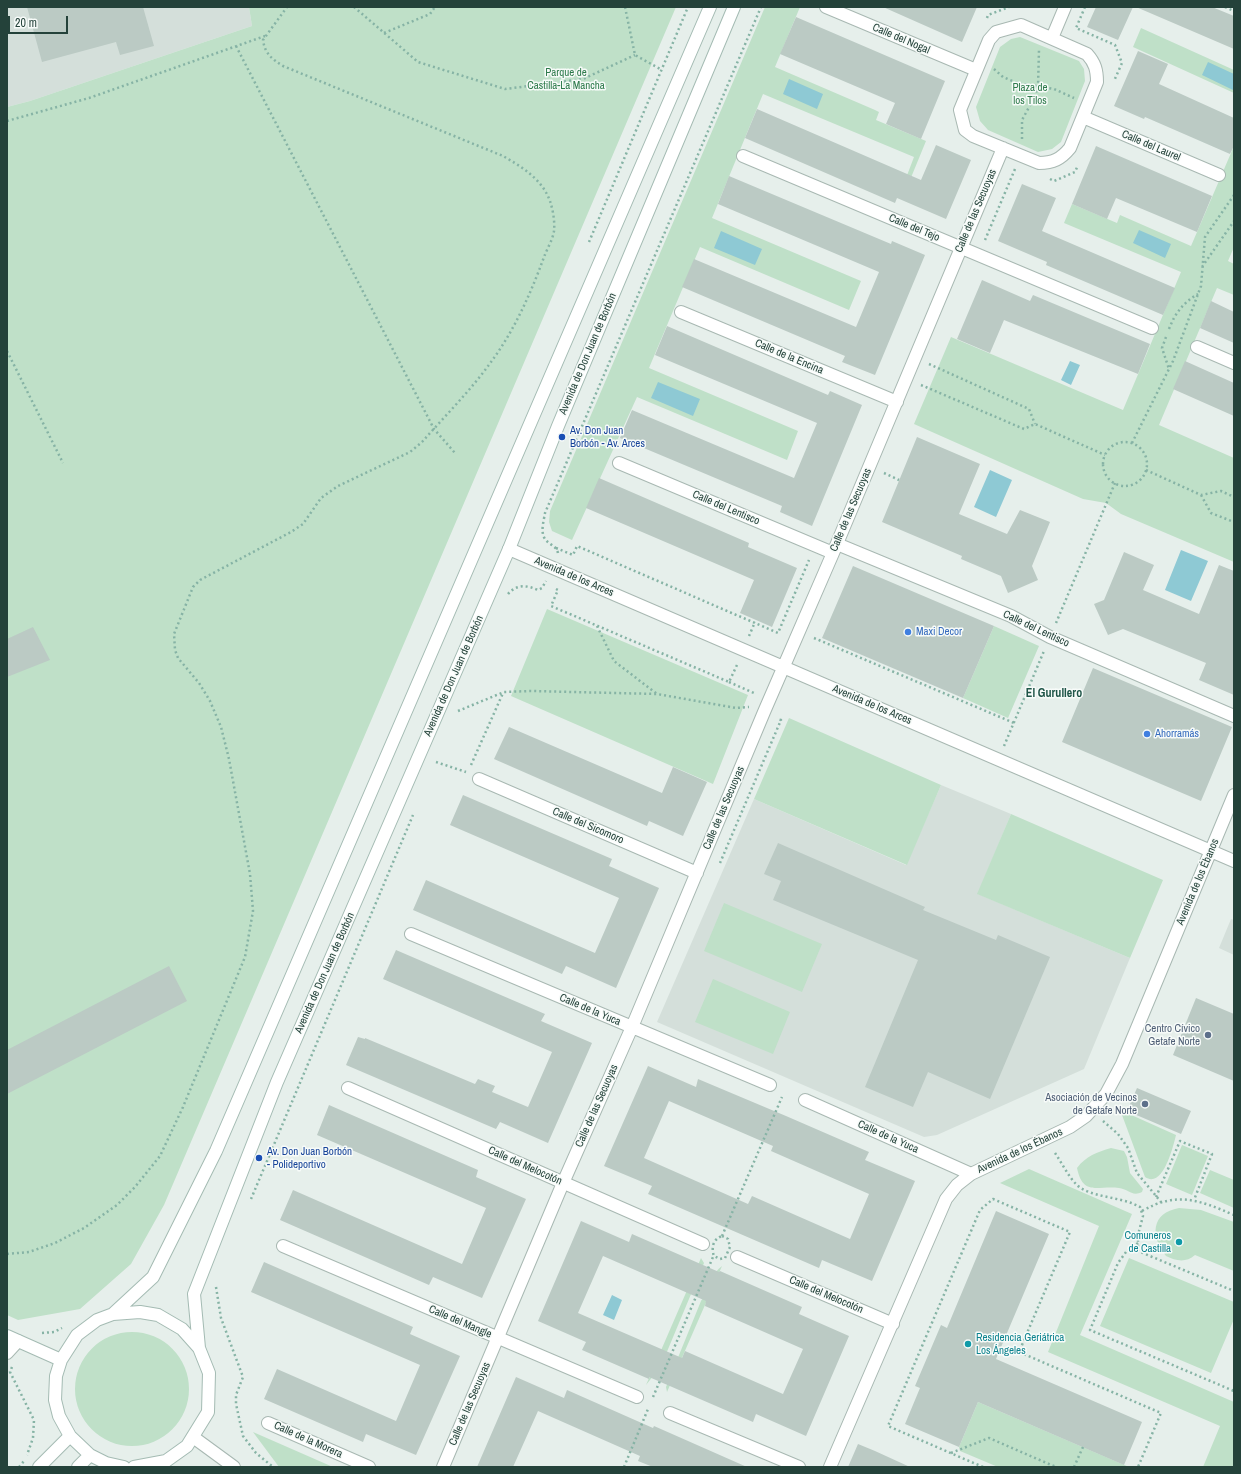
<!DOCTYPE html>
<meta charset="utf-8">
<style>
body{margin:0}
#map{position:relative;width:1241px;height:1474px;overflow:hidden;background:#e6efeb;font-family:"Archivo Narrow",sans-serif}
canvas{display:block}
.frame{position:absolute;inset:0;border:8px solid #24423a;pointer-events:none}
.scale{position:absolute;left:8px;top:16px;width:60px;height:18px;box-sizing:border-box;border:2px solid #24423a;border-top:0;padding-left:5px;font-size:12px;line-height:14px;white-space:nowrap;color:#24423a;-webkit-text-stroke:3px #f7fbf9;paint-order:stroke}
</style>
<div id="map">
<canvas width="1241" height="1474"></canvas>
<div class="frame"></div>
<div class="scale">20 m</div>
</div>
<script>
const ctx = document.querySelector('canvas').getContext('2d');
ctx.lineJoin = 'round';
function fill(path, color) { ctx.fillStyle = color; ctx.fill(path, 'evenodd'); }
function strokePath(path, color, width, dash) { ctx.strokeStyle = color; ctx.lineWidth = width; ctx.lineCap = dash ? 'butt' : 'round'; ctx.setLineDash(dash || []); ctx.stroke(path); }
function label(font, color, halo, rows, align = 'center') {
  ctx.font = font + ' "Archivo Narrow",sans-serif'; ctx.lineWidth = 3; ctx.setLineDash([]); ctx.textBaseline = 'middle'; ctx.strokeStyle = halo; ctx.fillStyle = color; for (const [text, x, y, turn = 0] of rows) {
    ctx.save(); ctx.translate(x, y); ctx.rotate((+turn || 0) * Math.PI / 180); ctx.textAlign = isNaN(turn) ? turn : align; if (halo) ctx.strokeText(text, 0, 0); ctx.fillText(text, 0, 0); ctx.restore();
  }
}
fill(new Path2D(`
 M 7,7 L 249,7 L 252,26 L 30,101 L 7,107 Z
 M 941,785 L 1011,814 L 978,894 L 1130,958 L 1084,1069 L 937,1135 L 924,1137 L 657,1022 L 754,799 L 906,865 Z
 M 1231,919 L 1234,920 L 1234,955 L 1219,948 Z`), '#d4dfda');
fill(new Path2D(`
 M 249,7 L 676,7 L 164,1205 L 131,1264 L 80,1309 L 18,1320 L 7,1315 L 7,107 L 30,101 L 252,26 Z
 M 765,7 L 800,7 L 775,67 L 875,110 L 879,112 L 876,120 L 926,141 L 910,180 L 906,178 L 914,157 L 763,94 L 712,218 L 861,281 L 849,310 L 700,247 L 649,368 L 798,431 L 787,460 L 637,397 L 572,540 L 552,531 L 549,522 L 550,511 Z
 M 1141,28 L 1234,70 L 1234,93 L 1133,47 Z
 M 1020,37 L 1079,61 L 1084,69 L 1085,81 L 1061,142 L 1052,149 L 1038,152 L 988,130 L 980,121 L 976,107 L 1000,47 L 1011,39 Z
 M 1234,146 L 1234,247 L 1228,261 L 1234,264 L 1234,295 L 1217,288 L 1159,425 L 1234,458 L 1234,562 L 1121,514 L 1106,503 L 1083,499 L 914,424 L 951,337 L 1123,410 L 1181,272 L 1064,223 L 1072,204 L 1117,223 L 1120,215 L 1191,246 Z
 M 547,609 L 748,695 L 713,784 L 511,696 Z
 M 994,626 L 1039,646 L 1008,718 L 963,698 Z
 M 789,718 L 941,785 L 907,865 L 754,799 Z
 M 1011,814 L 1163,880 L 1130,958 L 977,894 Z
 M 724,903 L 822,944 L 802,992 L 704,951 Z
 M 713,979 L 790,1012 L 773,1054 L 695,1022 Z
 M 1118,1109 L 1176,1135 C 1173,1147 1163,1189 1145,1177 L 1122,1115 Z
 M 1182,1145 L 1208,1156 L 1192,1195 L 1166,1184 Z
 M 1111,1148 L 1124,1151 L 1127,1157 L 1130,1173 L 1143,1189 L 1142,1192 C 1132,1197 1128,1189 1119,1188 C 1098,1185 1083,1197 1077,1168 C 1086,1156 1097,1152 1111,1148 Z
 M 1029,1169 L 1132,1214 L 1080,1335 L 1234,1402 L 1234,1467 L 1203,1467 L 1220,1426 L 1048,1352 L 1099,1226 L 1000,1183 Z
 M 1210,1170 L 1234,1180 L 1234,1208 L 1200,1193 Z
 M 1179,1208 L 1201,1210 L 1234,1222 L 1234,1271 L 1195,1255 C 1186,1263 1176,1261 1166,1256 C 1150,1236 1151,1213 1179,1208 Z
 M 701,1258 L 704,1263 L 661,1366 L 646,1385 Z
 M 1129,1258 L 1234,1302 L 1234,1319 L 1211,1373 L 1100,1326 Z
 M 722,1266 L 667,1392 L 666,1387 L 701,1301 C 709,1290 711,1274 722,1266 Z
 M75 1389a57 57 0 1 1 114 0a57 57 0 1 1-114 0Z
 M 978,1402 L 1129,1467 L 998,1467 L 960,1451 L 959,1447 Z
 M 253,1432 L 333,1467 L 279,1467 Z`), '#bfe0c8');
fill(new Path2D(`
 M 1208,62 L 1234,74 L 1233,90 L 1202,75 Z
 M 789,79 L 823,94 L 817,109 L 783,94 Z
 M 1139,230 L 1171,244 L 1165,258 L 1133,243 Z
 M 721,231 L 762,249 L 755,265 L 714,248 Z
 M 1070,361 L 1080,365 L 1071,385 L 1061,380 Z
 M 658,382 L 700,399 L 693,416 L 651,398 Z
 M 990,470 L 1012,480 L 996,517 L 974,507 Z
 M 1181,550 L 1208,561 L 1191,601 L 1165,590 Z
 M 612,1295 L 622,1300 L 614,1320 L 603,1315 Z`), '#8ec9d4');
fill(new Path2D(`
 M 27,7 L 143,7 L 154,46 L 120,55 L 116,42 L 42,62 Z
 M 883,7 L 977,7 L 962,42 Z
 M 1096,7 L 1133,7 L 1118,40 L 1087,27 Z
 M 1136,7 L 1212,7 L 1234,16 L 1234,49 Z
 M 796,17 L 945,81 L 921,139 L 886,124 L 895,103 L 780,54 Z
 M 1138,51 L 1168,64 L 1159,84 L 1234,118 L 1234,146 L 1230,154 L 1145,117 L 1144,119 L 1114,106 Z
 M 757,109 L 921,180 L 936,145 L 971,160 L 946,219 L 897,198 L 895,203 L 745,138 Z
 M 1096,146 L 1212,196 L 1197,232 L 1116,198 L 1107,219 L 1072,204 Z
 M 729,176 L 891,244 L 892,241 L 925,255 L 875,375 L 842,362 L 845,356 L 682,287 L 694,259 L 856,327 L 879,272 L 718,204 Z
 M 1022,184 L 1056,198 L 1042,231 L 1175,288 L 1163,315 L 1046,265 L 1047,262 L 998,241 Z
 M 982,280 L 1030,301 L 1033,295 L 1150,344 L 1138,374 L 1004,320 L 990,353 L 957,339 Z
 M 1211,301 L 1234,312 L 1234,343 L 1200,328 Z
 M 667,326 L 828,395 L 830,391 L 862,405 L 812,526 L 780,512 L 782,506 L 620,438 L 632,410 L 794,478 L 817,423 L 655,355 Z
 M 1185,361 L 1234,383 L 1234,416 L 1173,389 Z
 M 917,437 L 980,464 L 959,514 L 1007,534 L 1020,510 L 1050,522 L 1032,566 L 1038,580 L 1008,593 L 1001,576 L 961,559 L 962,556 L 882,522 Z
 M 599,478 L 749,543 L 748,547 L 797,568 L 772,627 L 740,613 L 754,580 L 586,508 Z
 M 1124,552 L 1154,565 L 1143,590 L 1199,614 L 1219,565 L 1234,571 L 1234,695 L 1199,680 L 1206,663 L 1123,629 L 1108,635 L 1094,604 L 1104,600 Z
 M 853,566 L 994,626 L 963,698 L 822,638 Z
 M 33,627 L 50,660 L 7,677 L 7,639 Z
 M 1093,668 L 1232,727 L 1201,801 L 1062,742 Z
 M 509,727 L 662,793 L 673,767 L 707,782 L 683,836 L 649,821 L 647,826 L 494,759 Z
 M 463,795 L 612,859 L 609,866 L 659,888 L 616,988 L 566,966 L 562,974 L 413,910 L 426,880 L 595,953 L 619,898 L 450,825 Z
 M 778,843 L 925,907 L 923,910 L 996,940 L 998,935 L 1050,957 L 990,1099 L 928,1072 L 913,1107 L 865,1087 L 918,960 L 773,900 L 781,881 L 764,874 Z
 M 396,950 L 545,1014 L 541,1021 L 592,1043 L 548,1143 L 500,1122 L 496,1129 L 346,1065 L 358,1037 L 365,1039 L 365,1038 L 475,1084 L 478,1079 L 495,1086 L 492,1092 L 528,1107 L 552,1052 L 383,979 Z
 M 169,966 L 187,1001 L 7,1094 L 7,1050 Z
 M 1196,998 L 1234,1014 L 1234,1081 L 1173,1055 Z
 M 648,1066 L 696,1087 L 698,1079 L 786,1116 L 869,1152 L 865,1160 L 915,1181 L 872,1281 L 822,1260 L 819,1268 L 715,1223 L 648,1194 L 652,1186 L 604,1166 ZM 669,1101 L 773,1146 L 771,1151 L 869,1194 L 850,1239 L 752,1196 L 748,1204 L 644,1158 Z
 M 1137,1088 L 1191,1111 L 1181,1134 L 1127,1111 Z
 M 329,1105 L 478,1170 L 476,1177 L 526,1199 L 482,1298 L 433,1277 L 429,1285 L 280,1220 L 293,1190 L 462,1264 L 486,1208 L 317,1135 Z
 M 996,1211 L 1049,1234 L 996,1359 L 1142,1422 L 1124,1465 L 978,1402 L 959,1447 L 905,1424 L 920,1388 L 915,1386 L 941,1325 L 947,1328 Z
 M 581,1221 L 629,1242 L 632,1234 L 719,1272 L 720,1271 L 802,1307 L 799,1314 L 849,1336 L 806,1436 L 756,1414 L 753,1422 L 649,1377 L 649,1379 L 582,1350 L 586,1342 L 538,1321 ZM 603,1256 L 706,1301 L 705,1306 L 803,1349 L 783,1394 L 685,1351 L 682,1358 L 578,1313 Z
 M 264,1262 L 413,1327 L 410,1334 L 460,1356 L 416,1455 L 366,1434 L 363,1442 L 264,1399 L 277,1369 L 396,1421 L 420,1365 L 251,1292 Z
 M 516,1377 L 564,1398 L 567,1390 L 653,1428 L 654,1426 L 747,1467 L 653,1467 L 638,1461 L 640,1456 L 538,1411 L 513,1467 L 477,1467 Z
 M 858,1444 L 875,1451 L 910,1467 L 848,1467 Z`), '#bbcac4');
const street = new Path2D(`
 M 826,7 L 976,70
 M 1021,25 L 1087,54 C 1095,63 1097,70 1097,82 L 1070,148 C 1061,159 1053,163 1039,163 L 973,136 L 965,130 L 960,110 L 989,40 L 996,32 Z
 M 1052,38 L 1065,7
 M 1083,117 L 1219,175
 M 743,156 L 1152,328
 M 681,312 L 897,402
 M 1197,347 L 1234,363
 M 619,463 L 833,553
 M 837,544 L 1011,616 L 1050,637 L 1234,716
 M 509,549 L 1234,861
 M 479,779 L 697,873
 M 411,934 L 770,1085
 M 348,1088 L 703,1244
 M 805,1100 L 971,1174
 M 283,1246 L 637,1397
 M 737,1257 L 893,1324
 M 7,1353 L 18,1341
 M 670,1413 L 799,1467
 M 268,1423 L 369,1467
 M 193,1437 L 234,1467
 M 443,1467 L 563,1183 L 632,1027 L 764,712 L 833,553 L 1003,148
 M 830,1467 L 946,1199 L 957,1185 L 971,1174 L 1070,1127 L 1086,1116 L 1106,1094 L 1122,1064 L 1234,795`);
const secondary = new Path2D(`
 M 113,1314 L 153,1277 L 216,1151 L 710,7
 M 7,1336 L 61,1360
 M 199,1348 L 194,1294 L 277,1082 L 509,549 L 558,426 L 734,7
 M 39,1467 L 70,1436
 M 78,1467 L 90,1455
 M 124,1467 L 106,1463 L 90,1455 L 70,1436 L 59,1416 L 55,1400 L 56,1376 L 61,1360 L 77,1335 L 97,1320 L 113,1314 L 140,1312 L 158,1315 L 182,1329 L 199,1348 L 209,1373 L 208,1412 L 187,1446 L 166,1461 L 134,1467`);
strokePath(street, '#a8b8b2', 14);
strokePath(secondary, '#a4bbb3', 14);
strokePath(new Path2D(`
 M 354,7 L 418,62 L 505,89 L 583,79 L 635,55
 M 625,7 L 635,55 L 662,70
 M 1085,7 L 1076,28 L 1115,45 L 1122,63 L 1114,81
 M 1225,7 L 1234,11
 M 987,18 L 988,15 L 1009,7
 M 384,33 L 430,14 L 435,7
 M 236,46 L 434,429 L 455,453
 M 994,69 L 1003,77 L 1017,83 L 1054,89 L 1074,98
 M 7,121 L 89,98 L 265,36
 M 1022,139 L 1022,120 L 1034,98 L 1038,87 L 1039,50
 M 1050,179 L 1054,181 L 1075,172 L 1078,165
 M 985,240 L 1015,169
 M 589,242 L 688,7
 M 1202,267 L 1234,221
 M 1169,329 C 1175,313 1184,302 1198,294
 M 1166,337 L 1162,348 L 1169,369
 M 7,351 L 63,463
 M 929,364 L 1029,409 L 1035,424
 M 921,385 L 1024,429 L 1035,424 L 1105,455
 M1103 464a22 22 0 1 1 44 0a22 22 0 1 1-44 0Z
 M 1132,443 L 1173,361 L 1201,286 L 1205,237 L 1234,195
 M 1146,470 L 1201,495 L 1221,491 L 1234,497
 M 884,473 L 899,480
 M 1201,495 L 1211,513 L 1234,522
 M 556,548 L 573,555 L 577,546 L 778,633 L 809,560
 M 558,553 C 556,545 549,545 545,539 C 540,532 544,520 545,513 L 761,7
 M 556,589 L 558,590 L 551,606 L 729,682 L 737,665
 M 508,594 C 517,584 527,585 538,590 L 542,588 L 546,581
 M 1056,623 L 1115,483
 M 597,626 L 614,661 L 657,694
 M 749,636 L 755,622
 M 814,638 L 1014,723
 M 729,682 L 754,693
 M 458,711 L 504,692 L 531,691 L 657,694 L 736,708 L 749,707
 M 1004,746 L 1044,651
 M 436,762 L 466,772
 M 471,765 L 503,693
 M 720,863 L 781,720 L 777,719
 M 1103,1121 L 1118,1134 L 1128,1148 L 1137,1173 L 1161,1202
 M 1055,1153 C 1062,1163 1068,1176 1076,1184 C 1089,1198 1121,1196 1140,1207 L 1143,1216 L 1138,1235 L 1138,1251 L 1234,1291
 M 1156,1197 L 1180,1141 L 1212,1154 L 1194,1200
 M 251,1199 L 413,815
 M 1142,1211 C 1177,1191 1199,1200 1234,1215
 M 722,1236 L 782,1097
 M 722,1236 L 728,1239 L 730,1247 L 725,1258 L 720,1259 L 714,1256 C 711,1248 713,1239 722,1236 Z
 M 1138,1243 L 1126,1252 L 1118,1263 L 1090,1330 L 1234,1391
 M 7,1254 L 29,1252 L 55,1243 L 84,1228 L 117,1205 L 135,1187 L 160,1156 L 183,1107 L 245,957 L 253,911 L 250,874 L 229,759 L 221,727 L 210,701 L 199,683 L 178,658 L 175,650 L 174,634 L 193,587 L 200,580 L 291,532 L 303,524 L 321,498 L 338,486 L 410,452 L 422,442 C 445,416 471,390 491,362 C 514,331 531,293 544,257 C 547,249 553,239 554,231 C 555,222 553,210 550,201 C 542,179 522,167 503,156 L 283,66 C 272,59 265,54 263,40 L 287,7
 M 216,1287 L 221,1318 L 243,1377 L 236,1395 L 236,1404 L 243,1436 L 256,1453 L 273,1467
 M 42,1333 L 54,1332 L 62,1328
 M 12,1367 L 10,1372 L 34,1420 L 33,1438 L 27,1455
 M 653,1397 L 713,1257
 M 951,1453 L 989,1438 L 1056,1467
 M 19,1467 L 24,1461
 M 624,1467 L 648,1409
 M 983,1467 L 888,1426 L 980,1210 L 993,1199 L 1070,1232 L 1019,1352 L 1161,1413 L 1138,1467
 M 1074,1467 L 1083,1447`), '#86b3a5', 2.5, [2, 3]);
strokePath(street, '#fff', 12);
strokePath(secondary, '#fff', 12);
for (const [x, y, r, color] of [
 [562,437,4,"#1a4fb4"],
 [908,632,4,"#3f7fe0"],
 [1147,734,4,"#3f7fe0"],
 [1208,1035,4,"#5c6f8a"],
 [1145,1104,4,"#5c6f8a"],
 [259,1158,4,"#1a4fb4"],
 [1179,1242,4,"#0f9aa8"],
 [968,1344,4,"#0f9aa8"]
]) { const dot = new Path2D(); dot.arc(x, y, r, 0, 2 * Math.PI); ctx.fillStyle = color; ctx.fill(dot); strokePath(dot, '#f7fbf9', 1.5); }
label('11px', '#24423a', '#f7fbf9', [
 ["Calle del Nogal",901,39,23],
 ["Calle del Laurel",1151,146,23],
 ["Calle de las Secuoyas",976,211,-67],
 ["Calle del Tejo",914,228,23],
 ["Avenida de Don Juan de Borbón",588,354,-67],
 ["Calle de la Encina",789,357,23],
 ["Calle del Lentisco",726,508,23],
 ["Calle de las Secuoyas",851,510,-67],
 ["Avenida de los Arces",574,577,23],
 ["Calle del Lentisco",1036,629,25],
 ["Avenida de Don Juan de Borbón",454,676,-66],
 ["Avenida de los Arces",872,705,23],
 ["Calle de las Secuoyas",724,808,-67],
 ["Calle del Sicomoro",588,826,23],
 ["Avenida de los Ébanos",1198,882,-67],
 ["Avenida de Don Juan de Borbón",325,973,-66],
 ["Calle de la Yuca",590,1010,23],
 ["Calle de las Secuoyas",597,1106,-66],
 ["Calle de la Yuca",888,1137,24],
 ["Avenida de los Ébanos",1020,1151,-25],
 ["Calle del Melocotón",525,1166,24],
 ["Calle del Melocotón",826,1295,23],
 ["Calle del Mangle",460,1322,23],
 ["Calle de las Secuoyas",470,1404,-67],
 ["Calle de la Morera",308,1440,24]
]);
label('11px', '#2d7a4b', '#f7fbf9', [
 ["Parque de",566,73],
 ["Castilla-La Mancha",566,86],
 ["Plaza de",1030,88],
 ["los Tilos",1030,101]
]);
label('11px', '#164399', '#f7fbf9', [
 ["Av. Don Juan",570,431],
 ["Borbón - Av. Arces",570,444],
 ["Av. Don Juan Borbón",267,1152],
 ["- Polideportivo",267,1165]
], 'left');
label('11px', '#366cbe', '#f7fbf9', [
 ["Maxi Decor",916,632],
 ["Ahorramás",1155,734]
], 'left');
label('11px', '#4e5e75', '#f7fbf9', [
 ["Centro Cívico",1200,1029],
 ["Getafe Norte",1200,1042],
 ["Asociación de Vecinos",1137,1098],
 ["de Getafe Norte",1137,1111]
], 'right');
label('11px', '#0d838f', '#f7fbf9', [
 ["Comuneros",1171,1236],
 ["de Castilla",1171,1249],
 ["Residencia Geriátrica",976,1338,"left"],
 ["Los Ángeles",976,1351,"left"]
], 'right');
label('bold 12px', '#1f5548', '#f7fbf9', [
 ["El Gurullero",1054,694]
]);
</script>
